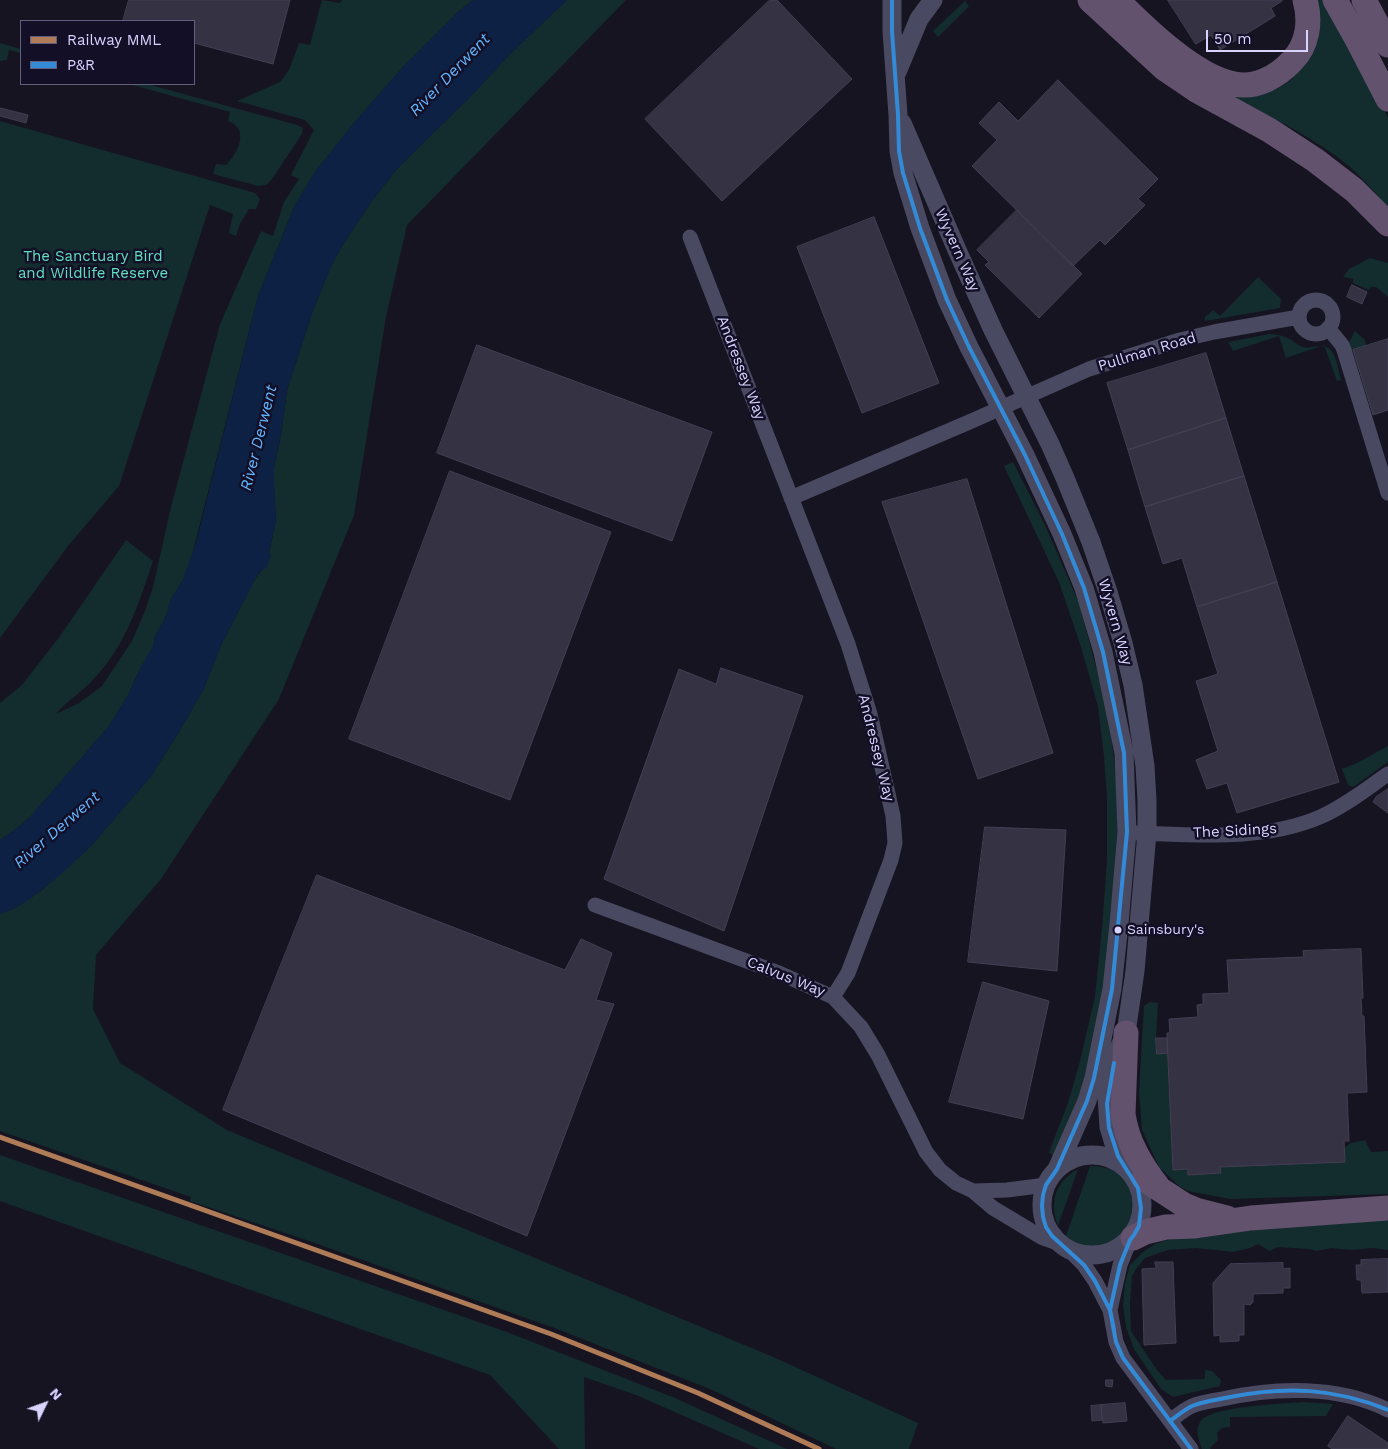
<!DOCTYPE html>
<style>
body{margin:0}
#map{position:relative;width:1388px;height:1449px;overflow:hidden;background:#161421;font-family:"Work Sans",sans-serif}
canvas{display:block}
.legend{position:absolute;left:20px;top:20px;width:175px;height:65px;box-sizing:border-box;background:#130f26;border:1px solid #625e7d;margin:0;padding:6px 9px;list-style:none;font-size:15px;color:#d9d4ff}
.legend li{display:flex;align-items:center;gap:10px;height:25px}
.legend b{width:25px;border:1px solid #625e7d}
.north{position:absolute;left:20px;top:1379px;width:50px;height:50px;-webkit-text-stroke:4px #130f26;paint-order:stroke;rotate:48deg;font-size:14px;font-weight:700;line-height:20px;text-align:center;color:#d9d4ff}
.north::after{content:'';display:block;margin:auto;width:18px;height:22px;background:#d9d4ff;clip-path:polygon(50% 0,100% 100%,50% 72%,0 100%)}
.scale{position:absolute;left:1206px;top:30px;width:102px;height:22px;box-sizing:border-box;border:2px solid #d9d4ff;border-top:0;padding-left:6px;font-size:15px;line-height:18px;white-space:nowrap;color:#d9d4ff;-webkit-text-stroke:4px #130f26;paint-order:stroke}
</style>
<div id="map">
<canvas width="1388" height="1449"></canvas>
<ul class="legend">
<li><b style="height:6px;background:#b07c57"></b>Railway MML</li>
<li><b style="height:6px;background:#338bd7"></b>P&amp;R</li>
</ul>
<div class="north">N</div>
<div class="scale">50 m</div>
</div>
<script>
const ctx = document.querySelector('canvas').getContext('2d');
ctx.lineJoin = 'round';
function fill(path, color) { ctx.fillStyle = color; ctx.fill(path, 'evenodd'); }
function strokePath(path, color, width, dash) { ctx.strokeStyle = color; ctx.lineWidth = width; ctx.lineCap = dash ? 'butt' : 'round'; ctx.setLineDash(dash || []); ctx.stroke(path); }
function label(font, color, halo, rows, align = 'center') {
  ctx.font = font + ' "Work Sans",sans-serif'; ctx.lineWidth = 5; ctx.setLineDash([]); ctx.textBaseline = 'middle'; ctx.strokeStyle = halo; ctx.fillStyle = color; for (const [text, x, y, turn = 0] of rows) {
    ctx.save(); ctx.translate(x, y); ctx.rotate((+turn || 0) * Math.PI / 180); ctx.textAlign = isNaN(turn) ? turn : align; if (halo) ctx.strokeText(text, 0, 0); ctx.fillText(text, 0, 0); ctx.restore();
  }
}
fill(new Path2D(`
 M 322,0 L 340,3 L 342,0 L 473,0 L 459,11 L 402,68 L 354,123 L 315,172 L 294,207 L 258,296 L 191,559 L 183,580 L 171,599 L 165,619 L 156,634 L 153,647 L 139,671 L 128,695 L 109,726 L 31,816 L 20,826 L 0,840 L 0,703 L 22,685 L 60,636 L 126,540 L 153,561 C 138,606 125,648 90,683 C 79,694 66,702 56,714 L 79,703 L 102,686 L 132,641 L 145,611 L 153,587 L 171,507 L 220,324 L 261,231 L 273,236 L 284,202 L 299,179 L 291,175 L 314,130 L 305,120 L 237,101 L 280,82 L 289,70 L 299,43 L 310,45 Z
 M 567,0 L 626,0 L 407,225 L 386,317 L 354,515 L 279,699 L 161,879 L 96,955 L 93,1009 L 120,1063 L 227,1130 L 771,1356 L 918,1423 L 909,1449 L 836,1449 L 710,1389 L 557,1329 L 312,1242 L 190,1201 L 191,1197 L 0,1131 L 0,914 L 15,908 L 42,890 L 91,846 L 151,776 L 179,732 L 204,688 L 221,645 L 254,581 L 262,569 L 269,553 L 276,520 L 274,487 L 274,467 L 281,435 L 287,390 L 312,313 L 331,266 L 344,243 L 371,202 L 396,170 L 473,94 L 510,54 Z
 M 1316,0 L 1323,0 L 1358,59 L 1388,118 L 1388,208 C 1373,189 1355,170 1336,156 C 1301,131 1262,112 1224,93 L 1255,95 L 1279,88 L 1292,79 L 1304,64 Z
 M 965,1 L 969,6 L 938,37 L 933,31 Z
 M 0,43 L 21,49 L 21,53 L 9,50 L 7,60 L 0,61 Z
 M 129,84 L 147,84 L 297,125 L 303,128 L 302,134 L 272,179 L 266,185 L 258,186 L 213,174 L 216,164 L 226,165 C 238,153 250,129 228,121 L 230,112 Z
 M 0,121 L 234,187 L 255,193 L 260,199 L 256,209 L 249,209 L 240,224 L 236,236 L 229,233 L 233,214 L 210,205 L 119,486 L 68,546 L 0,638 Z
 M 1370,258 L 1388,263 L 1388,297 L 1376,287 L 1371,287 L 1369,290 L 1353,283 L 1353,279 L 1343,277 L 1349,269 Z
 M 1258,277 L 1281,299 L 1280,308 L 1205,321 L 1205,317 L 1213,310 L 1220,316 Z
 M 1355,331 L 1365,340 L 1366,346 L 1351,351 L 1349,342 Z
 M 1269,334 C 1277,334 1285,336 1292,340 C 1295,343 1298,345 1302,347 C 1308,349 1314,346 1321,346 C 1336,345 1338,369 1341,380 L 1337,381 L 1324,345 L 1286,358 L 1279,336 L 1233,351 L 1228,342 Z
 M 1013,462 L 1045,525 L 1079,603 L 1104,697 L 1111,735 L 1117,783 L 1118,834 L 1110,955 L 1087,1075 L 1055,1158 L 1049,1152 L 1068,1103 L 1079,1065 L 1095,997 L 1102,928 L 1107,860 L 1107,798 L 1104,756 L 1098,706 L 1080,644 L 1059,582 L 1004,466 Z
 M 1388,746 L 1388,762 L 1353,787 L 1348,785 L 1342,769 L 1357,763 Z
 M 1150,1002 L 1158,1003 L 1156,1038 L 1157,1053 L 1168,1053 L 1173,1170 L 1188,1169 L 1188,1175 L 1220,1173 L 1220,1167 L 1345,1161 L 1344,1148 L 1351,1143 L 1365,1140 L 1371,1152 L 1388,1151 L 1388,1194 L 1230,1199 L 1188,1191 L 1179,1186 L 1159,1167 L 1142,1130 L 1139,1091 L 1144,1006 Z
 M 0,1155 L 507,1332 L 675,1398 L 787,1449 L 759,1449 L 636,1395 L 584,1377 L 585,1449 L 559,1449 L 490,1375 L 0,1201 Z
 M 1090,1166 C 1171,1167 1130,1286 1066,1236 Z
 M 1078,1169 L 1058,1226 C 1049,1202 1055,1182 1078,1169 Z
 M 1388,1218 L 1388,1250 L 1373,1248 L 1350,1250 L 1332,1248 L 1316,1251 L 1309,1249 L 1277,1247 L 1270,1251 L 1258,1244 L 1250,1248 L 1233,1252 L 1196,1248 L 1168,1250 L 1145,1258 L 1136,1269 L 1132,1276 L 1130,1303 L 1131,1331 L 1157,1370 L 1166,1380 L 1205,1379 L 1205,1370 L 1212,1371 L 1221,1380 L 1220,1386 L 1173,1397 L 1161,1389 L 1134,1349 L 1126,1327 L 1123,1305 L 1125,1283 L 1130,1265 L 1143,1252 L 1155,1244 L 1176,1237 Z
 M 1302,1402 L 1333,1404 L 1326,1416 L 1230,1417 L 1230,1427 L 1222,1428 L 1217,1433 L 1218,1440 L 1210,1448 L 1211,1449 L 1202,1449 C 1199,1440 1195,1431 1200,1422 C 1210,1406 1281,1404 1302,1402 Z`), '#132c2d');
fill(new Path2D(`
 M 473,0 L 567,0 L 510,54 L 473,94 L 396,170 L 371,202 L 344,243 L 331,266 L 312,313 L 287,390 L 281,435 L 274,467 L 274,487 L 276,520 L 269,552 L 271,556 L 266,568 L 260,571 L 254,581 L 221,645 L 204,688 L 179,732 L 151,776 L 91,846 L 60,875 L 30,899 L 15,908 L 0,914 L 0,840 L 20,826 L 31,816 L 109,726 L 128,695 L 142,665 L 153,647 L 156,634 L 165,619 L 171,599 L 183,580 L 196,543 L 258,296 L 294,207 L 315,172 L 354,123 L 402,68 L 459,11 Z`), '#0d2144');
const building = new Path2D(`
 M 129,0 L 290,0 L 273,64 L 194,43 L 194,21 L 123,21 Z
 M 770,0 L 777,0 L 852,79 L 722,201 L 645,119 Z
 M 1168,0 L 1282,0 L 1282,1 L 1271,8 L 1275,16 L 1220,50 L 1211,35 L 1196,44 Z
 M 1058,80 L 1158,179 L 1138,199 L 1145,205 L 1105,245 L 1100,240 L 1073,266 L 972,166 L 997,140 L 979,123 L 999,102 L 1018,121 Z
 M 0,108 L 28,115 L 26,123 L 0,116 Z
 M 1017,210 L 1082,274 L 1039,318 L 985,265 L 989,262 L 977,250 Z
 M 874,217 L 939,383 L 862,413 L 797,247 Z
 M 1352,285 L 1367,292 L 1362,304 L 1347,297 Z
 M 1388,339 L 1388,410 L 1373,415 L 1353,350 Z
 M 477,345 L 712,432 L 672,541 L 437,453 Z
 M 1206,353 L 1226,418 L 1128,450 L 1107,383 Z
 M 1226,418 L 1244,476 L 1145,507 L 1128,450 Z
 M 450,471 L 611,532 L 510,800 L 349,739 Z
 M 1244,476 L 1277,582 L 1197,607 L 1182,558 L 1163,564 L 1145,507 Z
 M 967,479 L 1053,753 L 978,779 L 882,502 Z
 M 1277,582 L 1339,782 L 1237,813 L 1227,783 L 1207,789 L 1196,760 L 1218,751 L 1196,681 L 1218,674 L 1197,607 Z
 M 721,668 L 803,696 L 724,931 L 604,879 L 679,669 L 716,684 Z
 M 1388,789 L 1388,813 L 1373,802 L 1376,797 Z
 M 985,827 L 1066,830 L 1057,971 L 968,962 Z
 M 317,875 L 565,970 L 581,939 L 612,953 L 596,1000 L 614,1004 L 527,1236 L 223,1110 Z
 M 1361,949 L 1363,998 L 1361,998 L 1362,1016 L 1364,1016 L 1367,1092 L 1347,1093 L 1349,1141 L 1344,1141 L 1345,1162 L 1220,1167 L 1221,1173 L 1188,1175 L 1188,1169 L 1173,1170 L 1167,1038 L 1167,1033 L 1170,1033 L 1169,1019 L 1198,1017 L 1197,1005 L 1203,1004 L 1203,994 L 1229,993 L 1227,960 L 1304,957 L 1303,951 Z
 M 983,982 L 1049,1001 L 1023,1119 L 949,1102 Z
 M 1156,1038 L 1167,1038 L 1168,1053 L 1157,1054 Z
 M 1388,1259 L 1388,1292 L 1362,1293 L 1361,1280 L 1357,1280 L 1356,1265 L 1361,1265 L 1361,1260 Z
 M 1155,1262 L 1173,1262 L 1176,1343 L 1144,1345 L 1142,1269 L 1156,1268 Z
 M 1283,1263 L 1283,1269 L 1290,1268 L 1290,1288 L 1283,1288 L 1283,1293 L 1253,1294 L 1253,1302 L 1250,1305 L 1244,1304 L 1244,1335 L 1239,1335 L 1239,1341 L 1220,1342 L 1220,1335 L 1214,1336 L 1213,1283 L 1230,1264 Z
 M 1106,1380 L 1113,1380 L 1112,1387 L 1106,1386 Z
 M 1125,1403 L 1127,1421 L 1103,1423 L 1101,1405 Z
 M 1101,1405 L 1102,1420 L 1092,1421 L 1091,1406 Z
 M 1348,1416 L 1388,1443 L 1388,1449 L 1332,1449 L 1328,1446 Z`);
fill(building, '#343243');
strokePath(building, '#433f54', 1);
strokePath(new Path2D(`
 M 690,237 L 848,644 L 870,714 L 893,816 L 895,843 L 891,860 L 848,973 L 833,997
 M1299 317a17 17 0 1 1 34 0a17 17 0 1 1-34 0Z
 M 1328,328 L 1342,345 L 1344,350 L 1388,493
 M 791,498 L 967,423 L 1089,369 L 1180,340 L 1214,332 L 1299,317
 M 1137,833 C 1196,835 1265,841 1320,817 C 1345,806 1366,789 1388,774
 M 595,905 L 779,973 L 833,997 L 861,1027 L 878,1055 L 926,1152 L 940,1170 L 956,1183 L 973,1191 L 993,1208 L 1043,1238 L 1060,1244
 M 973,1191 L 1007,1190 L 1046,1185
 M 1070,1251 L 1084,1265 L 1095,1281 L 1110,1310 L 1116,1342 L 1123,1358 L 1191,1449
 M 1110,1310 L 1120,1265 L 1130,1240
 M 1170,1421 C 1177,1416 1183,1410 1192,1406 C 1201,1402 1212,1401 1222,1399 C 1275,1387 1338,1385 1388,1410`), '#4a4962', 15);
strokePath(new Path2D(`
 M 892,0 L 892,31 L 898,115 L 899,151 L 903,173 L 920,228 L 947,300 L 969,347 L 1025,455 L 1062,534 L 1084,588 L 1103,652 L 1124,753 L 1127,832 L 1119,924 L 1112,989 L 1094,1078 L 1087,1101 L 1057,1169
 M 897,72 L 919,19 L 933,0
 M 902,123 L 957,250 L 993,330 L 1050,444 L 1065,478 L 1091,542 L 1108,592 L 1123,643 L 1133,685 L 1145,766 L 1147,800 L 1147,833 L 1135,971 L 1126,1033 L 1114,1059 L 1107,1095 L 1109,1127 L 1115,1147 L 1123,1164
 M1042 1205a50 50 0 1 1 100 0a50 50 0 1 1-100 0Z`), '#4a4962', 19);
strokePath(new Path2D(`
 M 1090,0 L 1165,69 L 1196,90 L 1269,130 L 1315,160 L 1354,190 L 1388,224
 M 1117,0 C 1145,28 1195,77 1234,84 C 1256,89 1278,76 1292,61 C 1308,45 1311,21 1305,0
 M 1335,0 L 1358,41 L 1388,99
 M 1364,0 L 1388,45
 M 1126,1033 L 1123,1114 C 1127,1142 1141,1165 1158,1187
 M 1144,1179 L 1184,1205 L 1196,1210 L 1227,1218
 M 1133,1238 L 1145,1232 L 1166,1227 L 1195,1226 L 1251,1218 L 1388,1208`), '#62526e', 25);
strokePath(new Path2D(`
 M 892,0 L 892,31 L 898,115 L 899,151 L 903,173 L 920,228 L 947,300 L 969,347 L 1025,455 L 1062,534 L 1084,588 L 1103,652 L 1124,753 L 1127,832 L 1112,989 L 1094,1078 L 1087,1101 L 1057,1169 L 1046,1185 L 1043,1195 L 1042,1206 L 1043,1217 L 1046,1227 L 1052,1236 L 1084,1265 L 1095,1281 L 1110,1310 L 1116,1342 L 1123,1358 L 1191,1449
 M 1114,1063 L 1107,1104 L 1109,1128 L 1118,1156 L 1138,1188 L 1141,1208 L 1139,1226 L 1134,1235 L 1130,1240 L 1120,1265 L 1110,1310 L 1114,1330
 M 1170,1421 C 1177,1416 1184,1410 1192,1406 C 1204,1401 1217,1400 1230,1397 C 1286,1386 1335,1388 1388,1410`), '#338bd7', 4);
strokePath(new Path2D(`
 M 0,1137 L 551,1334 L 698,1393 L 819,1449`), '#b07c57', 5);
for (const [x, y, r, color] of [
 [1118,930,4.5,"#d9d4ff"]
]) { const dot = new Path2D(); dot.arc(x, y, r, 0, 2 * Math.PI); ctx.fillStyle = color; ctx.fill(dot); strokePath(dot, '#130f26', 2); }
label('14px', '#d9d4ff', '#130f26', [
 ["Sainsbury's",1127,930]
], 'left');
label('15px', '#d9d4ff', '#130f26', [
 ["Wyvern Way",957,250,66],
 ["Pullman Road",1147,352,-17],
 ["Andressey Way",741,368,69],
 ["Wyvern Way",1115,622,74],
 ["Andressey Way",876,748,76],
 ["The Sidings",1235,831,-3],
 ["Calvus Way",786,977,22]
]);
label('15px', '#5fe0c0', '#130f26', [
 ["The Sanctuary Bird",93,257],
 ["and Wildlife Reserve",93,274]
]);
label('italic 16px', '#62b6ff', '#130f26', [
 ["River Derwent",450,75,-46],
 ["River Derwent",259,438,-76],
 ["River Derwent",57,830,-41]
]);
</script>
